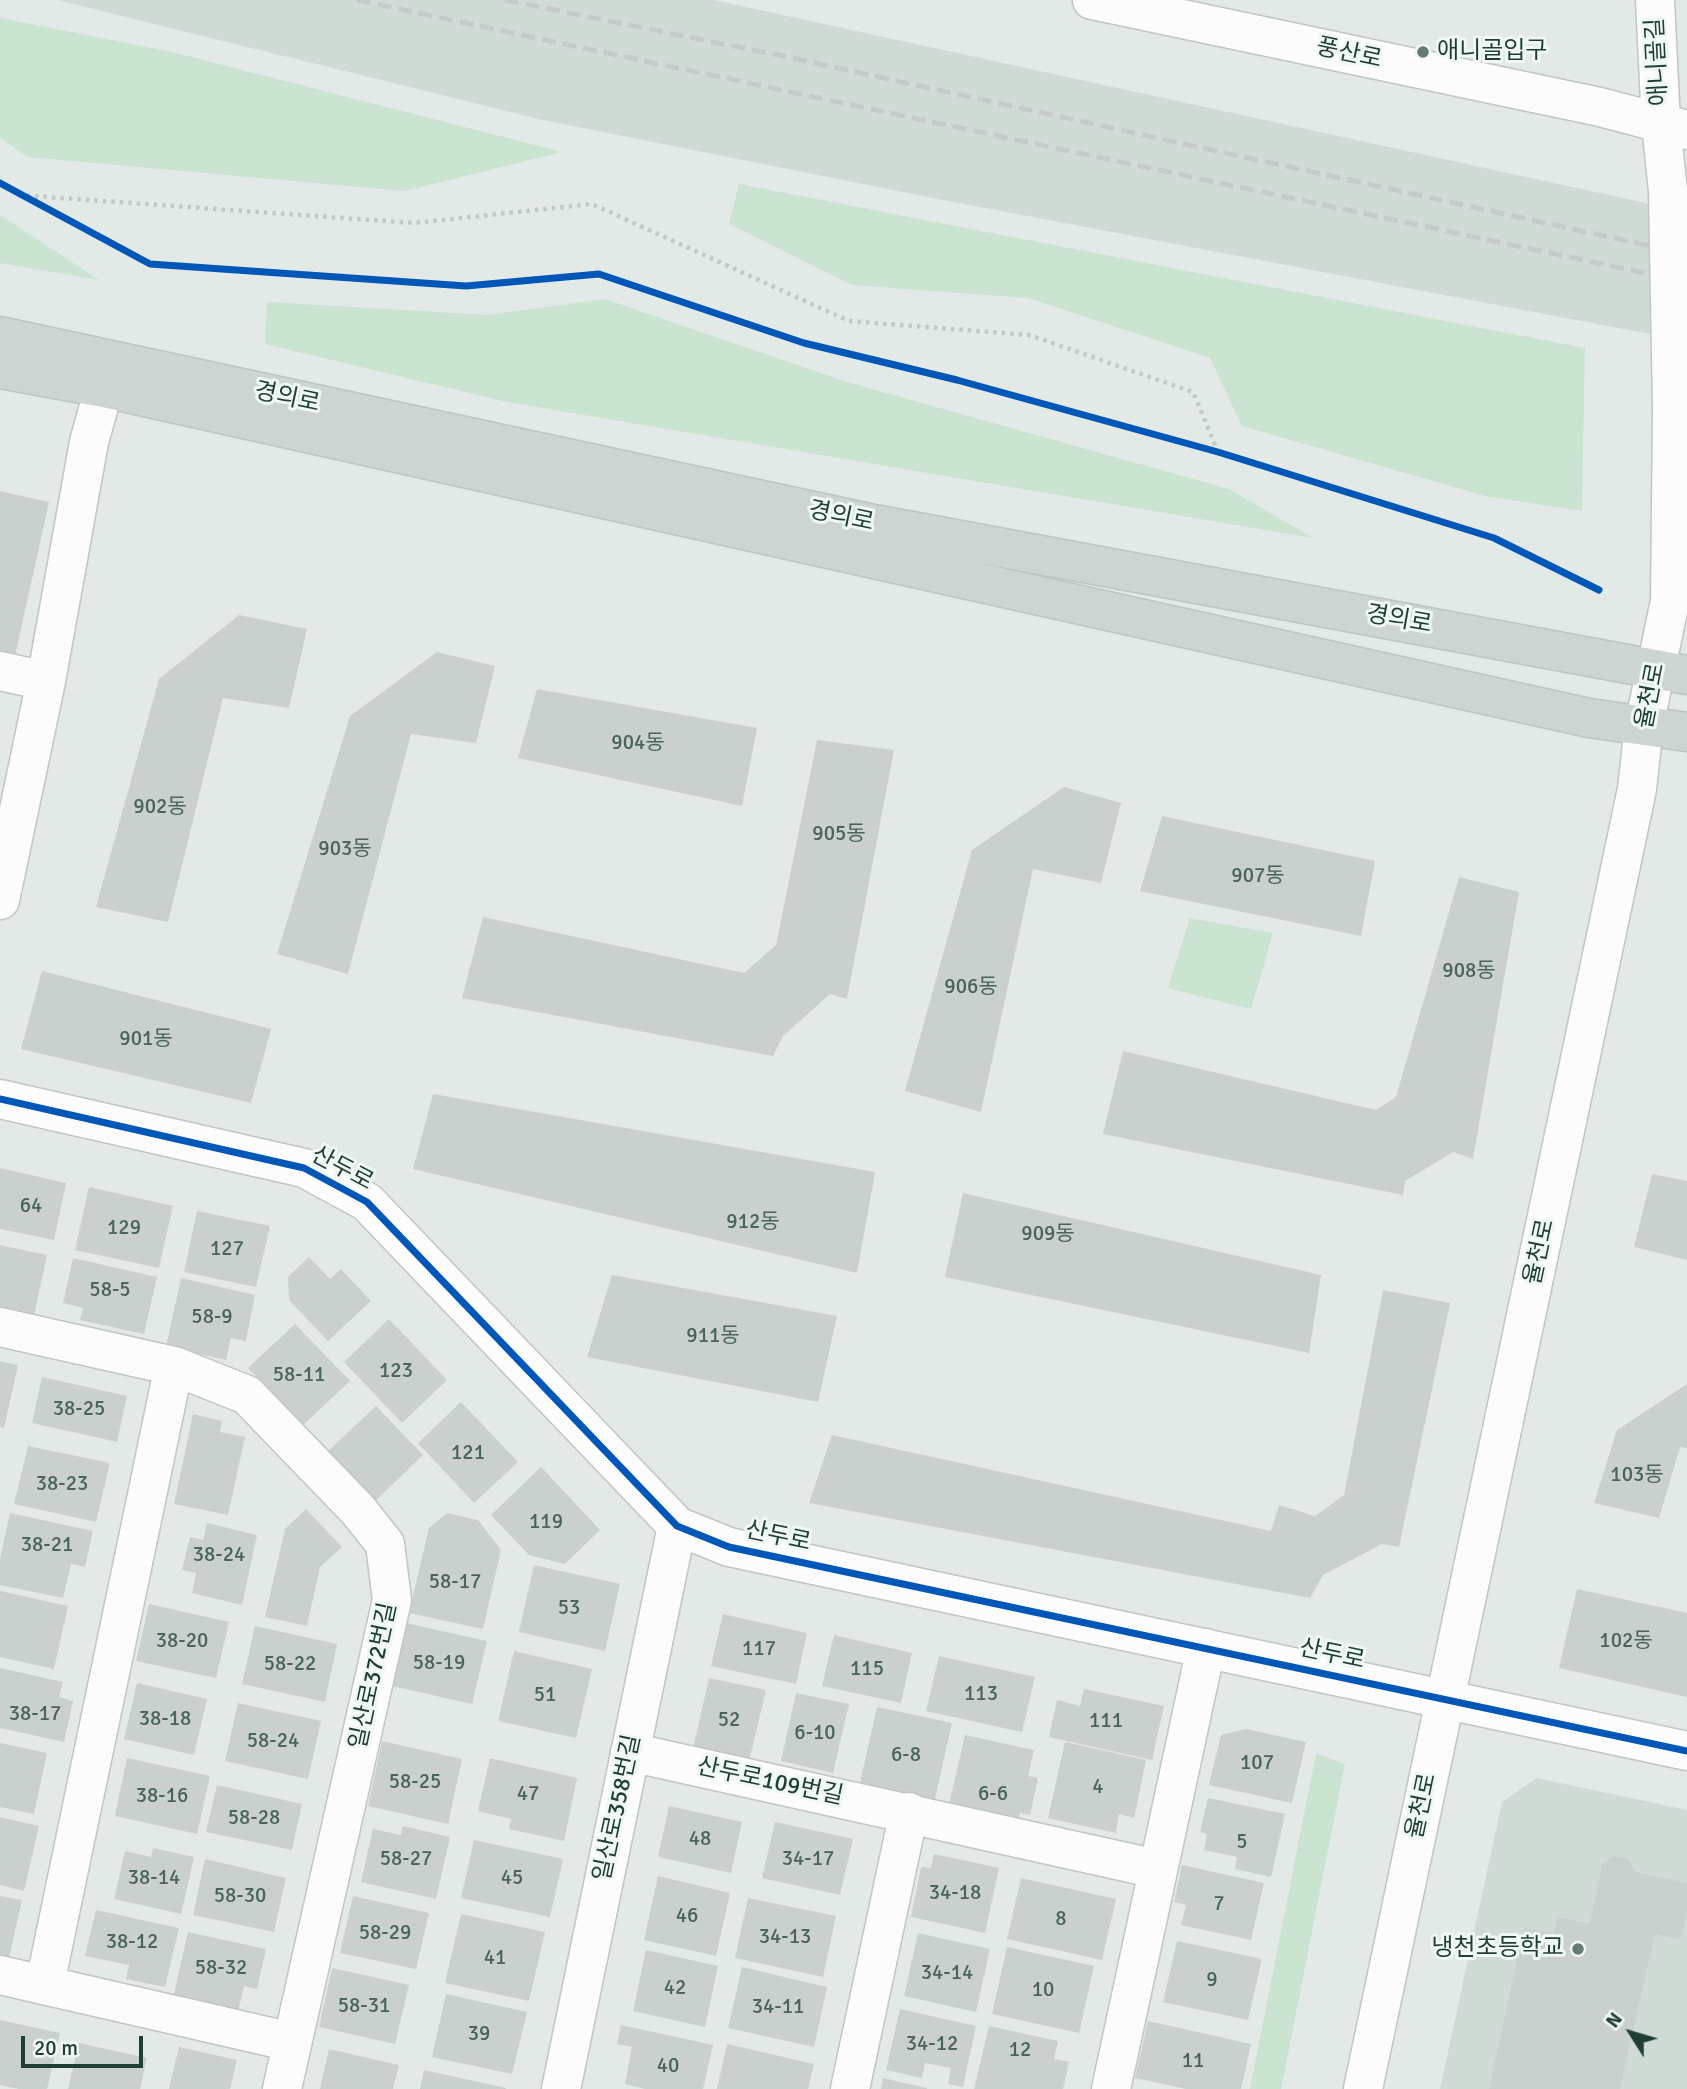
<!DOCTYPE html>
<meta charset="utf-8">
<style>
body{margin:0}
#map{position:relative;width:1687px;height:2089px;overflow:hidden;background:#e3e9e6;font-family:Signika,sans-serif}
canvas{display:block}
.north{position:absolute;left:1596px;top:1998px;width:70px;height:70px;-webkit-text-stroke:5px #f0f8f4;paint-order:stroke;rotate:307deg;font-size:19px;font-weight:700;line-height:28px;text-align:center;color:#1f3e34}
.north::after{content:'';display:block;margin:auto;width:24px;height:32px;background:#1f3e34;clip-path:polygon(50% 0,100% 100%,50% 72%,0 100%)}
.scale{position:absolute;left:21px;top:2036px;width:122px;height:32px;box-sizing:border-box;border:4px solid #1f3e34;border-top:0;padding-left:9px;font-size:21px;line-height:24px;white-space:nowrap;color:#1f3e34;-webkit-text-stroke:5px #f0f8f4;paint-order:stroke}
</style>
<div id="map">
<canvas width="1687" height="2089"></canvas>
<div class="north">N</div>
<div class="scale">20 m</div>
</div>
<script>
const ctx = document.querySelector('canvas').getContext('2d');
ctx.lineJoin = 'round';
function fill(path, color) { ctx.fillStyle = color; ctx.fill(path, 'evenodd'); }
function strokePath(path, color, width, dash) { ctx.strokeStyle = color; ctx.lineWidth = width; ctx.lineCap = dash ? 'butt' : 'round'; ctx.setLineDash(dash || []); ctx.stroke(path); }
function label(font, color, halo, rows, align = 'center') {
  ctx.font = font + ' Signika,"Noto Sans KR",sans-serif'; ctx.lineWidth = 6; ctx.setLineDash([]); ctx.textBaseline = 'middle'; ctx.strokeStyle = halo; ctx.fillStyle = color; for (const [text, x, y, turn = 0] of rows) {
    ctx.save(); ctx.translate(x, y); ctx.rotate((+turn || 0) * Math.PI / 180); ctx.textAlign = isNaN(turn) ? turn : align; if (halo) ctx.strokeText(text, 0, 0); ctx.fillText(text, 0, 0); ctx.restore();
  }
}
fill(new Path2D(`
 M 57,0 L 714,0 L 1687,212 L 1687,341 L 943,200 L 543,120 Z
 M 1537,1778 L 1687,1810 L 1687,2089 L 1440,2089 L 1502,1802 Z`), '#d0dbd6');
fill(new Path2D(`
 M 0,18 L 172,52 L 562,152 L 404,191 L 28,157 L 0,138 Z
 M 739,184 L 1585,348 L 1582,511 L 1485,496 L 1242,426 L 1210,358 L 1028,298 L 852,285 L 729,224 Z
 M 0,215 L 99,280 L 0,263 Z
 M 605,299 L 847,382 L 1229,489 L 1313,538 L 507,402 L 265,344 L 267,302 L 488,315 Z
 M 1190,918 L 1273,933 L 1251,1009 L 1168,988 Z
 M 1316,1753 L 1345,1764 L 1281,2089 L 1250,2089 Z`), '#cae4d1');
fill(new Path2D(`
 M 0,491 L 49,502 L 14,661 L 0,658 Z
 M 239,615 L 307,629 L 289,708 L 223,698 L 168,922 L 96,907 L 159,679 Z
 M 437,652 L 495,666 L 476,743 L 411,734 L 348,974 L 277,954 L 350,716 Z
 M 537,689 L 757,728 L 742,806 L 518,758 Z
 M 817,740 L 894,750 L 847,999 L 830,994 L 783,1036 L 773,1056 L 462,998 L 483,917 L 744,973 L 776,945 Z
 M 1064,787 L 1121,803 L 1101,883 L 1033,869 L 981,1112 L 905,1091 L 972,850 Z
 M 1162,816 L 1375,861 L 1361,936 L 1140,891 Z
 M 1459,877 L 1519,892 L 1473,1159 L 1453,1152 L 1405,1181 L 1403,1195 L 1103,1134 L 1123,1051 L 1376,1110 L 1396,1097 Z
 M 42,971 L 271,1029 L 251,1103 L 21,1049 Z
 M 433,1094 L 875,1172 L 857,1273 L 413,1169 Z
 M 0,1168 L 66,1183 L 54,1240 L 0,1229 Z
 M 1652,1174 L 1687,1181 L 1687,1260 L 1634,1247 Z
 M 89,1187 L 173,1206 L 159,1268 L 75,1250 Z
 M 963,1193 L 1321,1275 L 1309,1353 L 945,1277 Z
 M 197,1211 L 270,1226 L 256,1287 L 184,1272 Z
 M 0,1245 L 47,1255 L 34,1316 L 0,1308 Z
 M 309,1257 L 330,1279 L 341,1269 L 371,1301 L 328,1341 L 289,1300 L 288,1277 Z
 M 73,1258 L 157,1277 L 144,1334 L 80,1320 L 83,1308 L 63,1303 Z
 M 612,1275 L 837,1316 L 818,1402 L 587,1357 Z
 M 181,1278 L 255,1295 L 246,1341 L 231,1338 L 226,1360 L 166,1347 Z
 M 1383,1290 L 1450,1303 L 1399,1547 L 1382,1544 L 1323,1575 L 1310,1598 L 809,1503 L 832,1435 L 1271,1531 L 1279,1505 L 1315,1516 L 1344,1495 Z
 M 389,1319 L 447,1380 L 402,1423 L 344,1362 Z
 M 295,1324 L 350,1381 L 302,1426 L 248,1368 Z
 M 0,1361 L 18,1365 L 4,1428 L 0,1427 Z
 M 42,1377 L 127,1396 L 117,1442 L 32,1423 Z
 M 1687,1384 L 1687,1448 L 1680,1447 L 1659,1518 L 1594,1503 L 1617,1430 Z
 M 461,1402 L 518,1462 L 474,1503 L 418,1443 Z
 M 376,1406 L 423,1455 L 371,1505 L 324,1455 Z
 M 193,1414 L 222,1421 L 220,1432 L 245,1437 L 228,1515 L 174,1504 Z
 M 28,1446 L 110,1463 L 96,1522 L 14,1504 Z
 M 541,1467 L 600,1530 L 565,1564 L 529,1555 L 491,1515 Z
 M 306,1509 L 342,1547 L 320,1567 L 307,1626 L 265,1617 L 285,1529 Z
 M 10,1513 L 93,1531 L 85,1567 L 71,1564 L 63,1598 L 0,1585 L 0,1559 Z
 M 447,1513 L 478,1520 L 501,1550 L 483,1629 L 409,1613 L 429,1528 Z
 M 207,1523 L 257,1535 L 242,1605 L 192,1593 L 196,1573 L 182,1570 L 190,1537 L 203,1540 Z
 M 534,1565 L 620,1584 L 605,1651 L 519,1632 Z
 M 1577,1589 L 1687,1613 L 1687,1697 L 1559,1668 Z
 M 0,1591 L 68,1606 L 54,1669 L 0,1657 Z
 M 149,1604 L 229,1622 L 216,1678 L 136,1661 Z
 M 723,1614 L 807,1633 L 796,1684 L 711,1666 Z
 M 406,1623 L 487,1641 L 472,1704 L 392,1686 Z
 M 255,1626 L 337,1644 L 325,1702 L 242,1684 Z
 M 834,1635 L 912,1653 L 901,1703 L 822,1686 Z
 M 514,1651 L 592,1669 L 576,1738 L 498,1721 Z
 M 939,1656 L 1035,1677 L 1022,1732 L 926,1711 Z
 M 0,1668 L 63,1682 L 59,1697 L 73,1701 L 64,1742 L 0,1728 Z
 M 709,1678 L 766,1690 L 749,1761 L 693,1749 Z
 M 137,1683 L 207,1699 L 194,1755 L 124,1739 Z
 M 1084,1689 L 1164,1706 L 1152,1760 L 1049,1737 L 1057,1700 L 1080,1706 Z
 M 796,1693 L 849,1704 L 833,1773 L 781,1761 Z
 M 238,1703 L 321,1721 L 308,1779 L 225,1761 Z
 M 877,1707 L 952,1723 L 934,1803 L 859,1787 Z
 M 1246,1729 L 1306,1742 L 1292,1803 L 1209,1785 L 1221,1735 Z
 M 965,1735 L 1034,1750 L 1028,1776 L 1038,1778 L 1030,1815 L 1020,1813 L 1017,1824 L 948,1809 Z
 M 382,1741 L 462,1759 L 448,1824 L 368,1806 Z
 M 1065,1742 L 1146,1760 L 1134,1818 L 1119,1814 L 1116,1833 L 1048,1818 Z
 M 0,1743 L 47,1753 L 34,1814 L 0,1807 Z
 M 127,1758 L 210,1776 L 197,1834 L 115,1816 Z
 M 490,1758 L 577,1778 L 564,1841 L 509,1829 L 511,1819 L 478,1811 Z
 M 217,1785 L 302,1804 L 292,1850 L 206,1832 Z
 M 1208,1798 L 1285,1814 L 1271,1877 L 1235,1869 L 1237,1857 L 1204,1850 L 1207,1834 L 1200,1832 Z
 M 669,1806 L 742,1822 L 731,1873 L 658,1857 Z
 M 0,1817 L 39,1826 L 24,1891 L 0,1885 Z
 M 775,1822 L 853,1839 L 840,1895 L 762,1878 Z
 M 403,1826 L 450,1837 L 436,1899 L 361,1882 L 373,1829 L 401,1835 Z
 M 474,1840 L 563,1859 L 550,1917 L 461,1898 Z
 M 153,1848 L 194,1857 L 181,1914 L 114,1899 L 125,1851 L 151,1857 Z
 M 934,1854 L 999,1868 L 985,1933 L 911,1917 L 921,1867 L 931,1868 Z
 M 1613,1856 L 1628,1858 L 1635,1872 L 1687,1883 L 1687,1910 L 1680,1940 L 1655,1934 L 1620,2089 L 1489,2089 L 1524,1928 L 1554,1934 L 1557,1917 L 1590,1924 L 1602,1865 Z
 M 205,1859 L 286,1878 L 274,1932 L 193,1915 Z
 M 1182,1865 L 1264,1883 L 1251,1940 L 1181,1925 L 1186,1905 L 1174,1902 Z
 M 658,1876 L 730,1893 L 716,1956 L 644,1940 Z
 M 1021,1878 L 1116,1899 L 1102,1960 L 1007,1939 Z
 M 0,1896 L 22,1900 L 8,1962 L 0,1960 Z
 M 353,1896 L 429,1913 L 416,1969 L 340,1953 Z
 M 748,1898 L 836,1916 L 823,1977 L 735,1958 Z
 M 96,1910 L 179,1928 L 165,1987 L 126,1979 L 129,1965 L 85,1956 Z
 M 461,1914 L 545,1932 L 529,2001 L 445,1983 Z
 M 188,1932 L 266,1949 L 257,1989 L 244,1986 L 237,2016 L 172,2002 Z
 M 918,1933 L 990,1949 L 976,2012 L 904,1996 Z
 M 1177,1941 L 1262,1959 L 1248,2020 L 1163,2002 Z
 M 1007,1947 L 1094,1966 L 1079,2033 L 992,2014 Z
 M 646,1950 L 718,1966 L 705,2027 L 633,2011 Z
 M 742,1967 L 827,1987 L 814,2047 L 728,2028 Z
 M 332,1968 L 409,1985 L 395,2044 L 319,2027 Z
 M 446,1994 L 527,2012 L 512,2074 L 432,2057 Z
 M 900,2009 L 976,2026 L 963,2087 L 948,2084 L 951,2068 L 925,2063 L 922,2078 L 886,2070 Z
 M 0,2020 L 60,2033 L 47,2089 L 19,2089 L 0,2085 Z
 M 1148,2021 L 1251,2044 L 1241,2089 L 1186,2089 L 1135,2078 Z
 M 621,2025 L 713,2045 L 703,2089 L 645,2089 L 625,2084 L 632,2047 L 617,2044 Z
 M 989,2026 L 1058,2041 L 1054,2059 L 1069,2062 L 1063,2089 L 974,2089 Z
 M 79,2043 L 147,2058 L 140,2089 L 68,2089 Z
 M 727,2044 L 814,2064 L 808,2089 L 717,2089 Z
 M 179,2047 L 237,2060 L 230,2089 L 169,2089 Z
 M 329,2049 L 399,2065 L 393,2089 L 320,2089 Z
 M 424,2070 L 506,2088 L 506,2089 L 420,2089 Z
 M 883,2078 L 927,2088 L 927,2089 L 881,2089 Z`), '#cad0cd');
const minor = new Path2D(`
 M 0,671 L 46,681
 M 0,900 L 46,681 L 89,442 L 104,388
 M 0,1099 L 304,1168 L 367,1202 L 677,1526 L 729,1547 L 1687,1751
 M 0,1327 L 174,1366 L 247,1395 L 358,1510 L 385,1544 L 392,1600 L 282,2089
 M 630,1752 L 1157,1869
 M 0,1975 L 292,2042
 M 45,1984 L 174,1366
 M 561,2089 L 677,1526
 M 850,2089 L 909,1812
 M 1111,2089 L 1206,1648`);
const tertiary = new Path2D(`
 M 1655,0 L 1661,124`);
const secondary = new Path2D(`
 M 1092,0 L 1600,107 L 1687,130
 M 1661,124 L 1668,191
 M 1363,2089 L 1637,789 L 1644,726 L 1670,601 L 1672,409`);
const primary = new Path2D(`
 M 0,336 L 874,524 L 1687,675
 M 0,369 L 104,388 L 1589,718 L 1687,732`);
strokePath(minor, '#c0c6c3', 41);
strokePath(tertiary, '#c0c6c3', 41);
strokePath(secondary, '#bec7c3', 41);
strokePath(primary, '#bbc5c2', 41);
strokePath(new Path2D(`
 M 18,195 L 414,223 L 592,204 L 849,321 L 1029,335 L 1193,392 L 1218,452`), '#c0c9c5', 4.5, [3.5, 5]);
strokePath(minor, '#fbfcfb', 38);
strokePath(tertiary, '#fbfcfb', 38);
strokePath(secondary, '#fbfcfb', 38);
strokePath(primary, '#ccd5d2', 38);
strokePath(new Path2D(`
 M 357,0 L 1687,282
 M 505,0 L 783,56 L 1687,254`), '#c6cbc9', 5, [14, 7]);
const secondaryBridge = new Path2D(`
 M 1668,191 L 1672,409`);
strokePath(secondaryBridge, '#bec7c3', 41, []);
strokePath(secondaryBridge, '#fbfcfb', 38);
strokePath(new Path2D(`
 M 0,183 L 150,264 L 466,286 L 599,274 L 804,343 L 957,380 L 1218,452 L 1494,538 L 1599,590
 M 0,1099 L 304,1168 L 367,1202 L 677,1526 L 729,1547 L 1687,1751`), '#0057b8', 7);
for (const [x, y, r, color] of [
 [1423,52,7,"#647a72"],
 [1578,1949,7,"#647a72"]
]) { const dot = new Path2D(); dot.arc(x, y, r, 0, 2 * Math.PI); ctx.fillStyle = color; ctx.fill(dot); strokePath(dot, '#f0f8f4', 2.5); }
label('21px', '#4a635b', null, [
 ["904동",638,743],
 ["902동",160,807],
 ["905동",839,834],
 ["903동",345,849],
 ["907동",1258,876],
 ["908동",1469,971],
 ["906동",971,987],
 ["901동",146,1039],
 ["64",31,1206],
 ["912동",753,1222],
 ["129",124,1228],
 ["909동",1048,1234],
 ["127",227,1249],
 ["58-5",110,1290],
 ["58-9",212,1317],
 ["911동",713,1336],
 ["123",396,1371],
 ["58-11",299,1375],
 ["38-25",79,1409],
 ["121",468,1453],
 ["103동",1637,1475],
 ["38-23",62,1484],
 ["119",546,1522],
 ["38-21",47,1545],
 ["38-24",219,1555],
 ["58-17",455,1582],
 ["53",569,1608],
 ["38-20",182,1641],
 ["102동",1626,1641],
 ["117",759,1649],
 ["58-19",439,1663],
 ["58-22",290,1664],
 ["115",867,1669],
 ["113",981,1694],
 ["51",545,1695],
 ["38-17",35,1714],
 ["38-18",165,1719],
 ["52",729,1720],
 ["111",1106,1721],
 ["6-10",815,1733],
 ["58-24",273,1741],
 ["6-8",906,1755],
 ["107",1257,1763],
 ["58-25",415,1782],
 ["4",1098,1787],
 ["47",528,1794],
 ["6-6",993,1794],
 ["38-16",162,1796],
 ["58-28",254,1818],
 ["48",700,1839],
 ["5",1242,1842],
 ["58-27",406,1859],
 ["34-17",808,1859],
 ["38-14",154,1878],
 ["45",512,1878],
 ["34-18",955,1893],
 ["58-30",240,1896],
 ["7",1219,1904],
 ["46",687,1916],
 ["8",1061,1919],
 ["58-29",385,1933],
 ["34-13",785,1937],
 ["38-12",132,1942],
 ["41",495,1958],
 ["58-32",221,1968],
 ["34-14",947,1973],
 ["9",1212,1980],
 ["42",675,1988],
 ["10",1043,1990],
 ["58-31",364,2006],
 ["34-11",778,2007],
 ["39",479,2034],
 ["34-12",932,2044],
 ["12",1020,2050],
 ["11",1193,2061],
 ["40",668,2066]
]);
label('24px', '#1f3e34', '#f0f8f4', [
 ["애니골입구",1437,52],
 ["냉천초등학교",1564,1949,"right"]
], 'left');
label('24px', '#1f3e34', '#f0f8f4', [
 ["풍산로",1349,54,12],
 ["애니골길",1658,62,-93],
 ["경의로",287,398,12],
 ["경의로",841,517,12],
 ["경의로",1399,620,10],
 ["율천로",1651,696,-79],
 ["산두로",342,1169,28],
 ["율천로",1540,1252,-78],
 ["산두로",778,1537,12],
 ["산두로",1332,1655,12],
 ["일산로372번길",374,1676,-78],
 ["산두로109번길",770,1782,12],
 ["율천로",1422,1806,-78],
 ["일산로358번길",618,1808,-78]
]);
</script>
